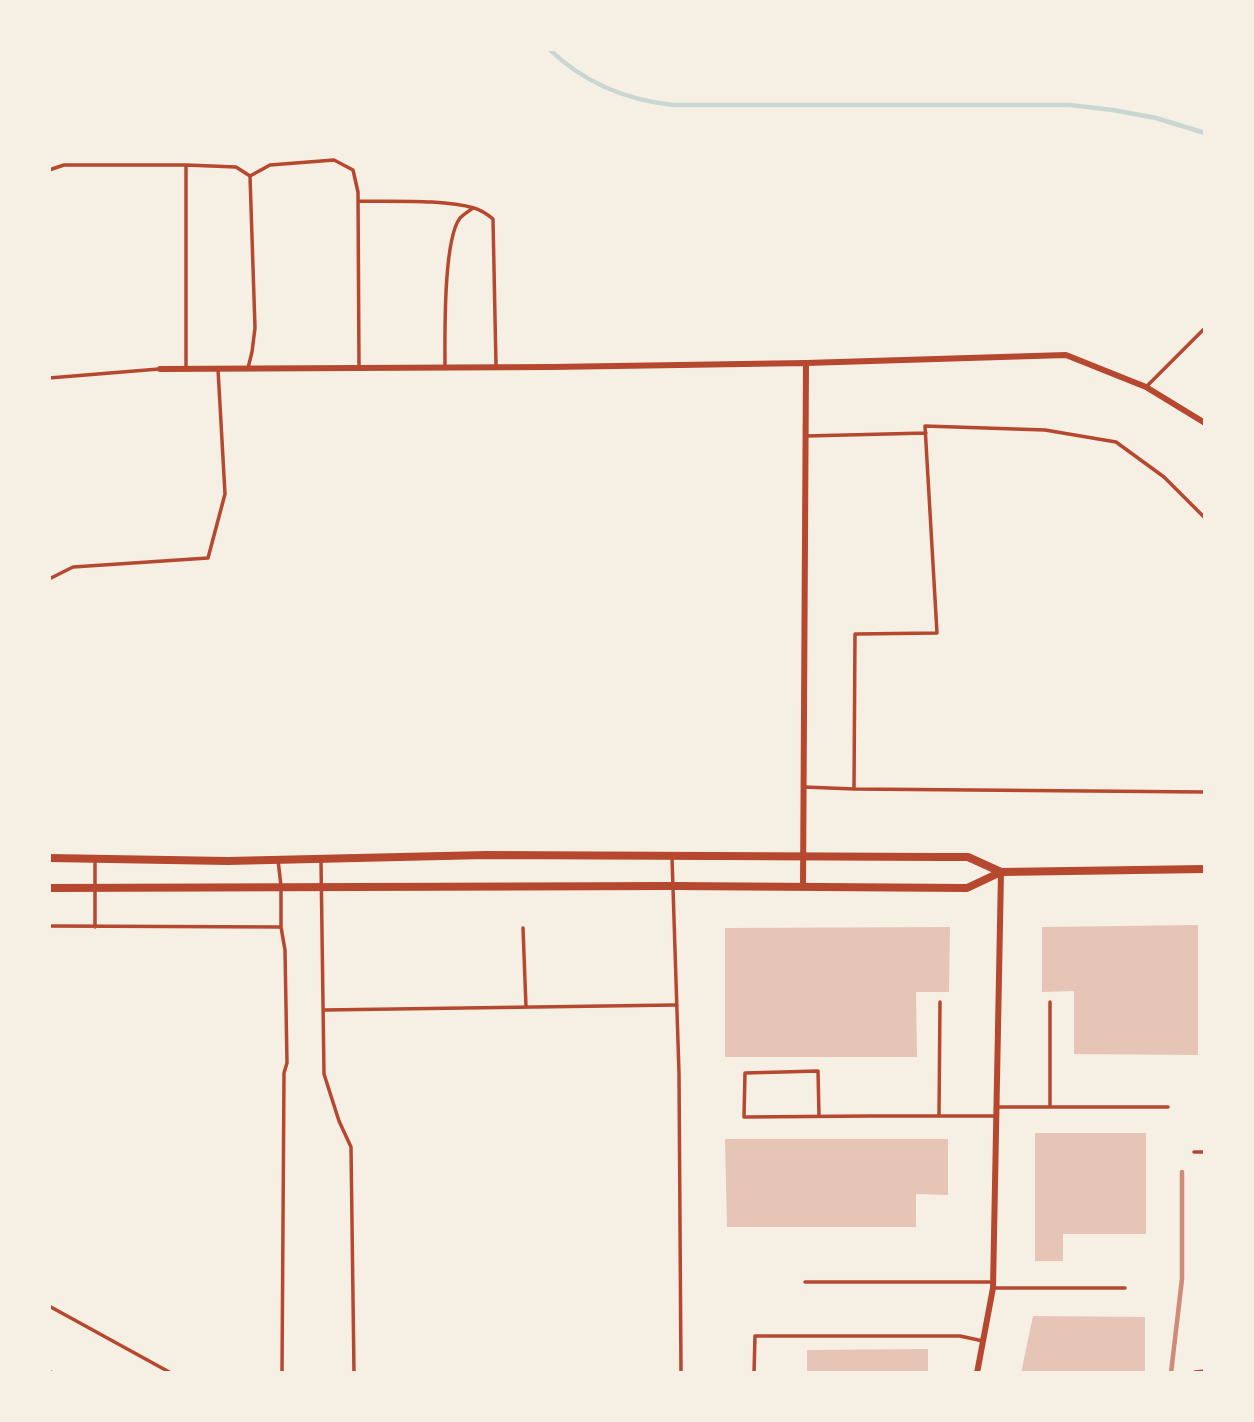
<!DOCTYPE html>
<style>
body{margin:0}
#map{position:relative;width:1254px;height:1422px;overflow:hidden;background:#f6efe4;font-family:Roboto,sans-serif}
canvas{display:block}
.frame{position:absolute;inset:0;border:51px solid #f6efe4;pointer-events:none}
</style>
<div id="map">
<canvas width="1254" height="1422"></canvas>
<div class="frame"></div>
</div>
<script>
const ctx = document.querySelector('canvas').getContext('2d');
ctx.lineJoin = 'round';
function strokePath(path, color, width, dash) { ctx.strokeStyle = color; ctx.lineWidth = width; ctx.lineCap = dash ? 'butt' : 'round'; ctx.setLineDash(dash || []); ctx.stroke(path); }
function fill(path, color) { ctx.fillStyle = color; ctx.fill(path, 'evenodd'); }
strokePath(new Path2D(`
 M 549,49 C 584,83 626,100 673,105 L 1070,105 L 1113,110 L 1156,118 L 1205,133`), '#c9d6d2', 4.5);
fill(new Path2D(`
 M 1198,925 L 1198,1055 L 1074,1054 L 1074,991 L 1042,992 L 1042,927 Z
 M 950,927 L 949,992 L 916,992 L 917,1057 L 725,1057 L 725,928 Z
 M 1035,1133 L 1146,1133 L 1146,1234 L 1063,1234 L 1063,1261 L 1035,1261 Z
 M 725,1139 L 948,1139 L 948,1195 L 916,1194 L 916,1227 L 727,1227 Z
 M 1033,1316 L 1145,1317 L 1145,1373 L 1021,1373 Z
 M 928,1349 L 928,1373 L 807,1373 L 807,1350 Z`), '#e6c5b7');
strokePath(new Path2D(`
 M 186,165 L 236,167 L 250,176 L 255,328 L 252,352 L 248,368
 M 49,170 L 64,165 L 186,165 L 186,368
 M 250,176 L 270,165 L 334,160 L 353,170 L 358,192 L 359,367
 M 358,201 C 392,202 442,199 474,208 C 481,210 487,214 493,219 L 496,366
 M 445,367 C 445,338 443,240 460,218 C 463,215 469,211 473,208
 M 49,378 L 159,369
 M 1147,386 L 1205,328
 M 806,436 L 926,433
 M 1205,518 L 1164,477 L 1116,442 L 1045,430 L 925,426 L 937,633 L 855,634 L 854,789 L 1205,792
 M 49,579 L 73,567 L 208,558 L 225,494 L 218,369
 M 804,787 L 854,789
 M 672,857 L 679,1073 L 681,1373
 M 95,859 L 95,927
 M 321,861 L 324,1074 L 339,1121 L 351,1147 L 354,1373
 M 49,926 L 281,927 L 281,886 L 278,860
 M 281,927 L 285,950 L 287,1063 L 284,1073 L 282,1373
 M 523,928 L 526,1007
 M 324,1010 L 675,1005
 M 996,1107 L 1168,1107
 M 1050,1107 L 1050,1002
 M 819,1116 L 818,1071 L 745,1073 L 744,1117 C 828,1116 911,1116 995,1116
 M 939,1116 L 940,1002
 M 1194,1152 L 1205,1152
 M 805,1282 L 993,1282
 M 993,1288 L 1125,1288
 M 49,1306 L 171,1373
 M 1195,1372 L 1205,1371
 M 754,1373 L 755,1336 L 960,1336 L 983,1341`), '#b5482f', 3.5);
strokePath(new Path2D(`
 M 160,369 L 552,367 L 806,363 L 1066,355 L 1146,387 L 1205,423
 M 803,887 L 806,363
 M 977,1373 L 993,1288 L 1001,872`), '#b5482f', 6);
strokePath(new Path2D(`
 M 49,858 L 228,861 L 486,855 L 941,857 L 968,857 L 1001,872 L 1205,869
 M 49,888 L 672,886 L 967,888 L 1001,872`), '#b5482f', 8);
strokePath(new Path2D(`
 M 49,1371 L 52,1373
 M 1171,1373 L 1182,1279 L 1182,1172`), '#cf8b77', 4.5);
</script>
